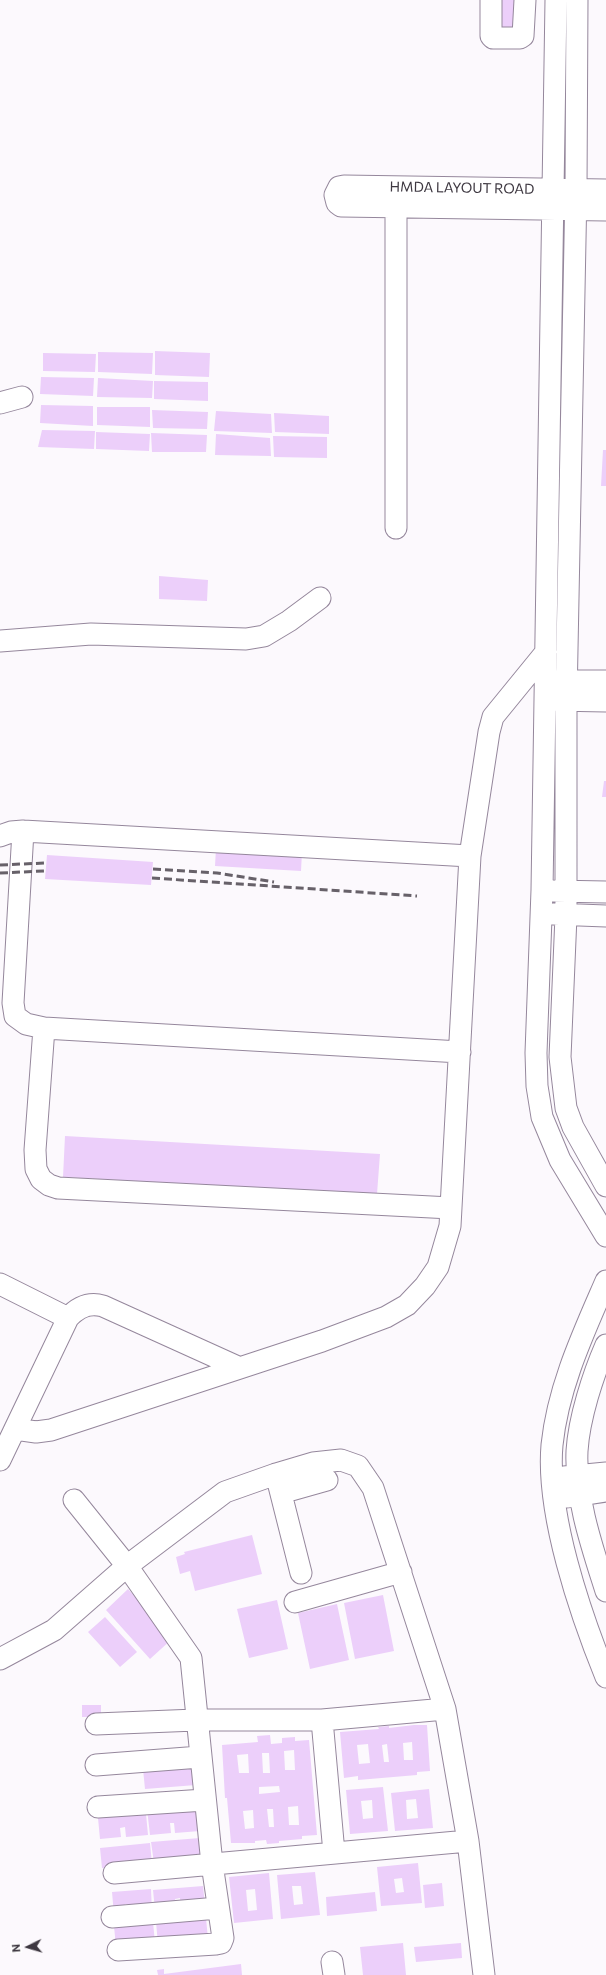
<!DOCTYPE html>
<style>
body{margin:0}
#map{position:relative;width:606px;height:1975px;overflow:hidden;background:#fcf9fd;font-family:Commissioner,sans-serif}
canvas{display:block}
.north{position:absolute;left:8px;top:1927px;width:40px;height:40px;-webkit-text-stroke:3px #fff;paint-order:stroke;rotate:265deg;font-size:11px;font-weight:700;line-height:16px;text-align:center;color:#3e3841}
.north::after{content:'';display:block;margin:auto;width:14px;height:18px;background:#3e3841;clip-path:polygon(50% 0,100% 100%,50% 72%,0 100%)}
</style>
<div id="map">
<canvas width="606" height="1975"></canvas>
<div class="north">N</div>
</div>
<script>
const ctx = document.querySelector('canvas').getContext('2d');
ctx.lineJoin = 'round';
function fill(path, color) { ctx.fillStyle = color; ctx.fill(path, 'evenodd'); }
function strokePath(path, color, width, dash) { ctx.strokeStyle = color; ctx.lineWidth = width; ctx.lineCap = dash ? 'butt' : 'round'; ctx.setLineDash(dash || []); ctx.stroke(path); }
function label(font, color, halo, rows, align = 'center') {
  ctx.font = font + ' Commissioner,sans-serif'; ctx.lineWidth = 3.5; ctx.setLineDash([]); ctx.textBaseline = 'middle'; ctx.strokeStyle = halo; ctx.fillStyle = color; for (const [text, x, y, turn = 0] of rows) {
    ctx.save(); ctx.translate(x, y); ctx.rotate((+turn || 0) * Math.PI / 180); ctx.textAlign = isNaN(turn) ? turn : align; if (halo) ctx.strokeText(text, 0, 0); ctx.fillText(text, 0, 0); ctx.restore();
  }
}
fill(new Path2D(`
 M 494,0 L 520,0 L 521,36 L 495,36 Z
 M 155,351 L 210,353 L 209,377 L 155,375 Z
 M 98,352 L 153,353 L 152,374 L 98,372 Z
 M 43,353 L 96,354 L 95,372 L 43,371 Z
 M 41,377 L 94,378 L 93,396 L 40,394 Z
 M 98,378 L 153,381 L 152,398 L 97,397 Z
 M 154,381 L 208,382 L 208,401 L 154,399 Z
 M 41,405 L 93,406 L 93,426 L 40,423 Z
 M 97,407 L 150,407 L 150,427 L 97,425 Z
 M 152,410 L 208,412 L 207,429 L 153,428 Z
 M 216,411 L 271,414 L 272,433 L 214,431 Z
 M 274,413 L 329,416 L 329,434 L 275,432 Z
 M 42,430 L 95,431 L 94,449 L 38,447 Z
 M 96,432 L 150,434 L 149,451 L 96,449 Z
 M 151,433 L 207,435 L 206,452 L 152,452 Z
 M 216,434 L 270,438 L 271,456 L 215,455 Z
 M 273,436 L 327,437 L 327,458 L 274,457 Z
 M 603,450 L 606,450 L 606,486 L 601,486 Z
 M 159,576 L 208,580 L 207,601 L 159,599 Z
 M 604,781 L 606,781 L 606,797 L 602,797 Z
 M 216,848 L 302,852 L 301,871 L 215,866 Z
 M 47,855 L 153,862 L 151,885 L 45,879 Z
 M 65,1136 L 380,1154 L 377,1194 L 63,1177 Z
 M 252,1535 L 262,1574 L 195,1591 L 190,1571 L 180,1574 L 176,1557 L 185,1554 L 184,1552 Z
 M 128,1589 L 172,1639 L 150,1659 L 106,1610 Z
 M 383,1595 L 394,1651 L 355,1659 L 344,1603 Z
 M 277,1600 L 288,1649 L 249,1658 L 237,1609 Z
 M 337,1604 L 349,1660 L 310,1669 L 298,1613 Z
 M 105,1617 L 137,1652 L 120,1667 L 88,1632 Z
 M 82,1705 L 101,1705 L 101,1717 L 82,1717 Z
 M 414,1725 L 427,1725 L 430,1771 L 417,1772 L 417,1775 L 358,1780 L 358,1776 L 344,1778 L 340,1732 L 379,1729 L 378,1727 L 389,1726 L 389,1728 ZM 412,1742 L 413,1760 L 404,1760 L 403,1743 ZM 368,1744 L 370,1763 L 359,1764 L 357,1745 ZM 387,1744 L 389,1762 L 384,1762 L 382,1745 Z
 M 270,1735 L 271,1744 L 282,1743 L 282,1738 L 295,1737 L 295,1741 L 309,1740 L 317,1835 L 302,1836 L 302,1839 L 279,1841 L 279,1843 L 267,1844 L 266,1840 L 255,1841 L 255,1843 L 231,1843 L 227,1798 L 225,1798 L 222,1745 L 258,1742 L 257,1736 ZM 294,1750 L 295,1770 L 285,1770 L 284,1751 ZM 262,1753 L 269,1753 L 270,1773 L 263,1773 ZM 248,1754 L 249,1773 L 239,1773 L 237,1755 ZM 279,1786 L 280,1792 L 259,1794 L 259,1787 ZM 298,1806 L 299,1825 L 289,1825 L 288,1807 ZM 267,1809 L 273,1809 L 274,1827 L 269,1827 ZM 253,1810 L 254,1828 L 245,1829 L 243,1811 Z
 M 194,1764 L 196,1785 L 145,1789 L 143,1769 Z
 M 383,1787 L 388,1831 L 350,1834 L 346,1790 ZM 372,1800 L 373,1818 L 363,1819 L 361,1801 Z
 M 429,1789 L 433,1828 L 395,1831 L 391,1793 ZM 416,1799 L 418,1818 L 407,1819 L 406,1800 Z
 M 198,1805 L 200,1831 L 175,1833 L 174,1823 L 170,1823 L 171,1833 L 150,1835 L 147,1809 Z
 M 146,1814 L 148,1835 L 126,1837 L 125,1827 L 120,1828 L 121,1837 L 100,1839 L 98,1818 Z
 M 200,1838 L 202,1859 L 154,1863 L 151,1842 Z
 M 150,1843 L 152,1864 L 102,1868 L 100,1848 Z
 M 418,1863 L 422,1903 L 381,1906 L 377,1867 ZM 402,1878 L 404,1892 L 396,1893 L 394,1879 Z
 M 315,1872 L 320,1915 L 281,1919 L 277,1875 ZM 292,1886 L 301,1886 L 303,1904 L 294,1905 Z
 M 269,1873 L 273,1919 L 234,1923 L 229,1877 ZM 255,1889 L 257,1910 L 248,1911 L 246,1890 Z
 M 442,1883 L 444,1906 L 425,1908 L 423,1885 Z
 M 203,1886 L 205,1905 L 181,1908 L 180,1898 L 175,1899 L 176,1908 L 155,1910 L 153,1890 Z
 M 151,1889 L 152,1912 L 130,1913 L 130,1904 L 125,1904 L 125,1914 L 114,1915 L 112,1892 Z
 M 375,1892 L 377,1911 L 327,1916 L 326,1897 Z
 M 206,1918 L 208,1939 L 158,1944 L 156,1922 Z
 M 153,1922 L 155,1943 L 116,1947 L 114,1926 Z
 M 403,1943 L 406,1975 L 363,1975 L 360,1947 Z
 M 461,1943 L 462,1958 L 416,1962 L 414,1947 Z
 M 241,1964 L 242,1975 L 158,1975 L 157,1970 L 164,1969 L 164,1974 Z`), '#eccffa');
const minor = new Path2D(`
 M 491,0 L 491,36 L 493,38 L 520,38 L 523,36 L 525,0
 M 556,0 L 542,890 L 536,1053 L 537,1086 L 542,1117 L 560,1160 L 606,1236
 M 577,0 L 576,189 L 566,700 L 566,916 L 560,1057 L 566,1108 L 573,1127 L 606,1186
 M 606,190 L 344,186 L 339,187 L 335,195 L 337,203 L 341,206 L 606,210
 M 0,403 L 22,397
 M 396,528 L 396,207
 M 0,641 L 91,634 L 246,639 L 264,636 L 289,621 L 320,598
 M 554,681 L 606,681
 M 553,700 L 606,701
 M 23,831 L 13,1003 L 15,1016 L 26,1024 L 44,1028 L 460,1052
 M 0,836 L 11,832 L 23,831 L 470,856
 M 553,891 L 606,892
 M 553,914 L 606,916
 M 44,1028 L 35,1150 L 36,1169 L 41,1179 L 49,1185 L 58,1188 L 451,1208
 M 606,1281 C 583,1334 558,1387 552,1445 C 546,1513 580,1613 606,1677
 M 0,1284 L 68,1318
 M 606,1345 C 593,1375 579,1418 577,1451 C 575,1498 592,1547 606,1591
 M 15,1429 L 36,1432 L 51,1430 L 322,1341 L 386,1317 L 407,1305 L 425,1286 L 438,1267 L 450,1226 L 470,856 L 489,732 L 493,717 L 546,652
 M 0,1460 L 68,1318 C 78,1307 89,1302 103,1306 L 240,1368
 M 276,1474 L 301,1573
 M 564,1477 L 606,1473
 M 281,1493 L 327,1480
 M 567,1497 L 606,1491
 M 74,1500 L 127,1566 L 191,1658 L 212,1864 L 223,1938 L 221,1943 L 216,1944 L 118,1950
 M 295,1602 L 401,1572
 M 0,1659 L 54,1630 L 127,1566 L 225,1492 L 276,1474 L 313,1463 L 341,1460 L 358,1466 L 373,1488 L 445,1709 L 468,1841 L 484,1975
 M 322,1720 L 334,1853
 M 96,1724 L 196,1720 L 322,1720 L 445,1709
 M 96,1765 L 200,1757
 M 98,1807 L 205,1800
 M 114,1873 L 468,1841
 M 112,1917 L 218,1908
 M 332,1962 L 334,1975`);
strokePath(minor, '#95879c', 23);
strokePath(minor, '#fff', 21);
strokePath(new Path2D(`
 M 0,865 L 45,863
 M 153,869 L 217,873 L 274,882
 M 0,873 L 44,871
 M 152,878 L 417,896`), '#676169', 3, [8, 4]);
label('14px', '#3e3841', '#fff', [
 ["HMDA LAYOUT ROAD",462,188,1]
]);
</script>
